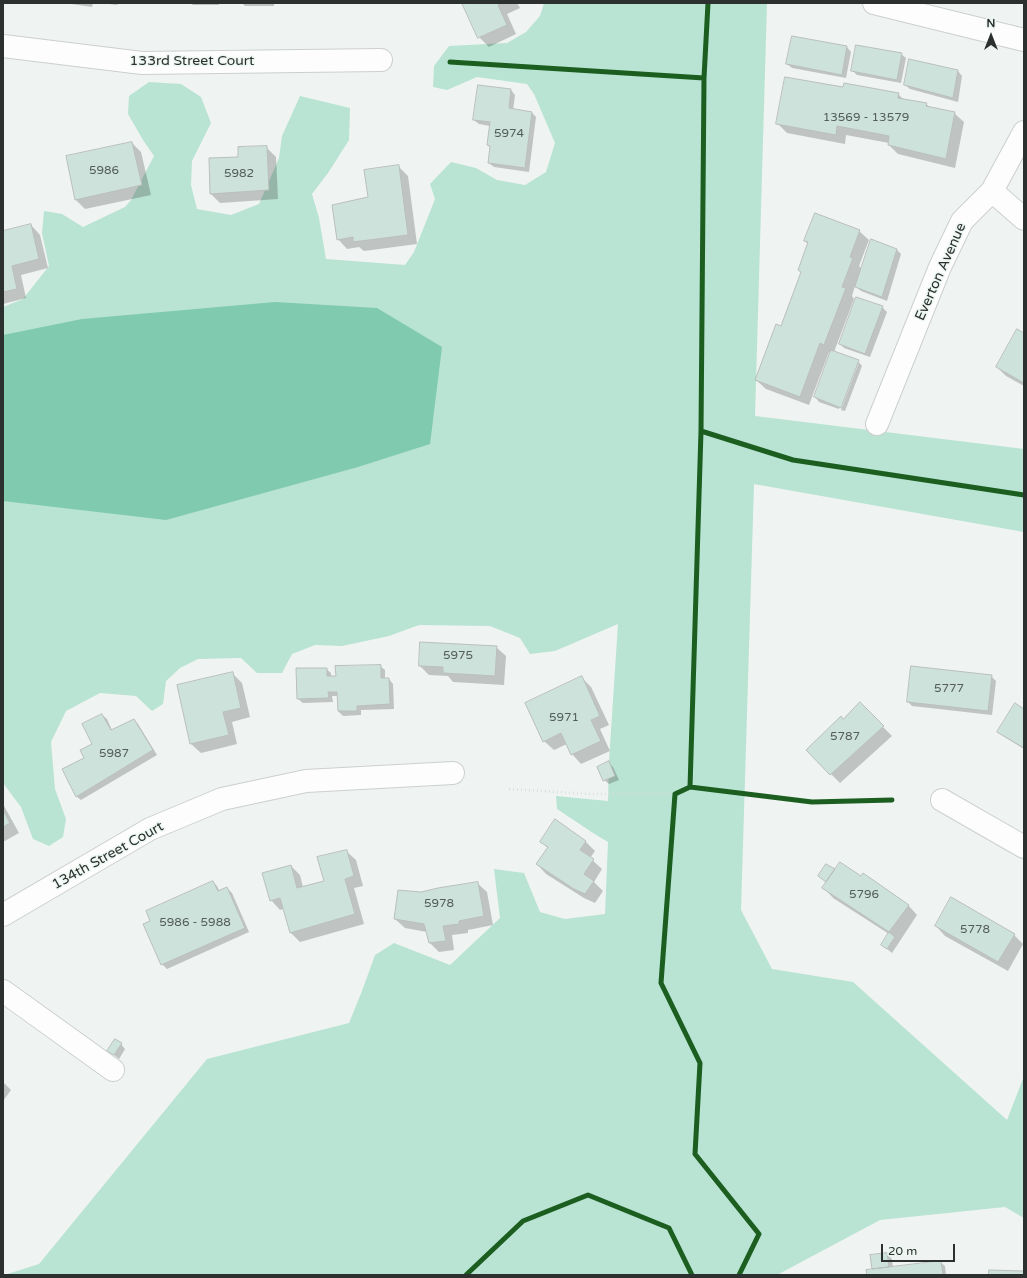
<!DOCTYPE html>
<style>
body{margin:0}
#map{position:relative;width:1027px;height:1278px;overflow:hidden;background:#eff4f2;font-family:"Varela Round",sans-serif}
canvas{display:block}
.frame{position:absolute;inset:0;border:4px solid #2c302e;pointer-events:none}
.north{position:absolute;left:971px;top:16px;width:40px;height:40px;-webkit-text-stroke:3px #ecf7f2;paint-order:stroke;rotate:0deg;font-size:11px;font-weight:700;line-height:16px;text-align:center;color:#2c302e}
.north::after{content:'';display:block;margin:auto;width:14px;height:18px;background:#2c302e;clip-path:polygon(50% 0,100% 100%,50% 72%,0 100%)}
.scale{position:absolute;left:881px;top:1244px;width:74px;height:18px;box-sizing:border-box;border:2px solid #2c302e;border-top:0;padding-left:5px;font-size:12px;line-height:14px;white-space:nowrap;color:#2c302e;-webkit-text-stroke:3px #ecf7f2;paint-order:stroke}
</style>
<div id="map">
<canvas width="1027" height="1278"></canvas>
<div class="frame"></div>
<div class="north">N</div>
<div class="scale">20 m</div>
</div>
<script>
const ctx = document.querySelector('canvas').getContext('2d');
ctx.lineJoin = 'round';
function fill(path, color) { ctx.fillStyle = color; ctx.fill(path, 'evenodd'); }
function strokePath(path, color, width, dash) { ctx.strokeStyle = color; ctx.lineWidth = width; ctx.lineCap = dash ? 'butt' : 'round'; ctx.setLineDash(dash || []); ctx.stroke(path); }
function label(font, color, halo, rows, align = 'center') {
  ctx.font = font + ' "Varela Round",sans-serif'; ctx.lineWidth = 3; ctx.setLineDash([]); ctx.textBaseline = 'middle'; ctx.strokeStyle = halo; ctx.fillStyle = color; for (const [text, x, y, turn = 0] of rows) {
    ctx.save(); ctx.translate(x, y); ctx.rotate((+turn || 0) * Math.PI / 180); ctx.textAlign = isNaN(turn) ? turn : align; if (halo) ctx.strokeText(text, 0, 0); ctx.fillText(text, 0, 0); ctx.restore();
  }
}
fill(new Path2D(`
 M 544,3 L 767,3 L 755,416 L 1024,449 L 1024,532 L 754,484 L 741,910 L 772,969 L 853,982 L 1007,1120 L 1024,1076 L 1024,1218 L 1005,1207 L 880,1220 L 777,1275 L 4,1275 L 39,1264 L 207,1059 L 349,1023 L 362,991 L 375,955 L 394,943 L 450,965 L 500,918 L 494,869 L 524,873 L 540,912 L 565,919 L 605,914 L 608,842 L 593,833 L 557,809 L 556,796 L 608,801 L 609,761 L 618,624 L 555,651 L 530,654 L 520,638 L 490,626 L 419,625 L 389,636 L 342,646 L 315,645 L 292,654 L 282,673 L 257,673 L 241,658 L 198,659 L 180,668 L 166,681 L 163,704 L 152,711 L 136,696 L 100,693 L 66,711 L 51,742 L 55,789 L 66,819 L 63,837 L 49,846 L 33,839 L 21,807 L 3,783 L 3,307 L 23,299 L 49,266 L 42,233 L 44,211 L 62,214 L 83,227 L 125,207 L 131,200 L 154,156 L 143,140 L 128,114 L 129,96 L 149,82 L 181,84 L 201,97 L 211,123 L 192,161 L 191,185 L 197,209 L 231,215 L 259,204 L 279,158 L 282,136 L 300,96 L 350,108 L 349,140 L 328,173 L 312,194 L 319,218 L 326,259 L 405,265 L 414,252 L 435,199 L 430,184 L 451,162 L 476,168 L 497,180 L 525,185 L 546,172 L 555,143 L 534,94 L 527,84 L 477,77 L 447,90 L 433,87 L 434,66 L 449,46 L 507,43 L 526,32 L 540,16 Z`), '#b9e3d2');
fill(new Path2D(`
 M 275,302 L 377,308 L 442,347 L 430,444 L 358,467 L 166,520 L 3,501 L 3,335 L 82,319 Z`), '#80cab0');
fill(new Path2D(`
 M 64,3 L 93,3 L 92,7 Z
 M 101,3 L 118,3 L 117,5 Z
 M 190,3 L 219,3 L 219,5 L 193,5 Z
 M 242,3 L 274,3 L 274,6 L 245,6 Z
 M 464,3 L 517,3 L 520,8 L 507,14 L 516,34 L 489,47 L 479,37 Z
 M 847,47 L 851,52 L 846,78 L 792,68 L 787,64 Z
 M 901,54 L 906,58 L 901,83 L 857,75 L 853,71 Z
 M 910,60 L 958,71 L 962,76 L 958,102 L 910,89 L 905,85 Z
 M 844,89 L 898,94 L 904,100 L 926,104 L 931,108 L 954,113 L 964,122 L 955,168 L 898,154 L 889,145 L 889,143 L 846,135 L 845,144 L 787,133 L 777,123 Z
 M 511,90 L 515,95 L 513,110 L 532,113 L 536,117 L 529,172 L 494,167 L 489,163 L 491,148 L 488,145 L 490,126 L 479,124 L 474,120 Z
 M 132,143 L 141,152 L 151,195 L 85,209 L 76,200 Z
 M 266,147 L 276,157 L 278,199 L 220,203 L 211,194 L 210,159 L 239,158 Z
 M 399,167 L 408,176 L 417,244 L 364,251 L 359,247 L 347,249 L 338,239 L 369,198 Z
 M 31,225 L 40,235 L 48,268 L 21,275 L 26,298 L 3,304 L 3,232 Z
 M 859,231 L 869,240 L 859,266 L 862,269 L 897,250 L 901,254 L 887,301 L 861,291 L 855,286 L 852,296 L 854,299 L 834,352 L 858,361 L 862,366 L 845,411 L 841,410 L 859,362 L 857,362 L 839,409 L 819,402 L 815,397 L 832,353 L 829,352 L 809,405 L 766,389 L 756,380 L 782,327 L 802,273 L 799,270 L 808,244 L 805,241 Z
 M 882,307 L 887,312 L 870,357 L 844,348 L 840,344 Z
 M 1024,334 L 1024,386 L 1006,376 L 997,367 Z
 M 496,647 L 506,656 L 504,685 L 453,682 L 448,676 L 429,675 L 420,666 Z
 M 380,666 L 385,670 L 385,679 L 389,679 L 393,684 L 394,709 L 361,710 L 361,715 L 343,716 L 338,711 L 338,696 L 332,696 L 333,702 L 303,703 L 298,699 L 326,669 L 331,673 L 331,677 L 337,676 Z
 M 232,673 L 242,683 L 250,717 L 232,722 L 237,744 L 201,753 L 191,744 Z
 M 991,676 L 996,681 L 992,715 L 912,706 L 908,702 Z
 M 582,678 L 591,687 L 609,725 L 600,729 L 610,751 L 581,764 L 572,754 L 567,744 L 554,750 L 544,741 Z
 M 860,704 L 892,736 L 840,783 L 807,750 L 843,720 Z
 M 1024,710 L 1024,749 L 1003,736 L 998,732 Z
 M 102,715 L 107,719 L 112,730 L 134,720 L 138,724 L 157,755 L 81,800 L 76,796 Z
 M 609,763 L 613,767 L 619,780 L 609,784 L 604,780 Z
 M 3,804 L 19,833 L 3,842 Z
 M 555,821 L 586,842 L 595,851 L 590,858 L 602,869 L 594,882 L 603,891 L 595,903 L 584,898 L 546,874 L 537,864 L 548,848 L 541,842 Z
 M 346,851 L 356,860 L 363,886 L 354,888 L 364,924 L 300,942 L 291,933 L 284,909 L 280,910 L 271,900 L 291,866 L 300,875 L 303,887 L 325,881 Z
 M 834,870 L 908,905 L 917,915 L 892,953 L 882,945 L 889,934 L 833,898 L 824,888 L 827,883 L 819,876 Z
 M 213,882 L 217,886 L 220,892 L 227,888 L 232,893 L 249,932 L 167,969 L 162,964 Z
 M 477,883 L 487,892 L 493,925 L 468,930 L 468,933 L 452,935 L 454,950 L 439,952 L 429,942 L 427,932 L 405,928 L 395,919 L 421,893 Z
 M 936,926 L 1014,935 L 1023,944 L 1008,971 L 945,936 Z
 M 121,1044 L 125,1049 L 119,1059 L 109,1051 Z
 M 3,1082 L 11,1090 L 3,1101 Z
 M 887,1254 L 892,1259 L 893,1268 L 940,1262 L 945,1266 L 946,1275 L 868,1275 L 873,1270 L 871,1256 Z`), '#0003');
const building = new Path2D(`
 M 462,3 L 502,3 L 498,5 L 507,25 L 478,38 Z
 M 792,36 L 847,46 L 842,75 L 786,64 Z
 M 856,45 L 902,53 L 897,80 L 851,71 Z
 M 909,59 L 958,70 L 953,98 L 904,85 Z
 M 785,77 L 843,87 L 844,83 L 899,93 L 898,98 L 927,103 L 926,106 L 955,112 L 946,159 L 888,145 L 889,136 L 837,126 L 836,135 L 776,124 Z
 M 478,85 L 511,89 L 509,108 L 532,112 L 525,168 L 488,163 L 490,146 L 487,145 L 490,122 L 473,120 Z
 M 132,142 L 142,185 L 75,200 L 66,156 Z
 M 267,146 L 269,190 L 210,194 L 209,158 L 238,157 L 238,147 Z
 M 399,165 L 408,235 L 353,242 L 353,237 L 337,240 L 332,205 L 368,197 L 364,170 Z
 M 815,213 L 860,230 L 850,257 L 853,258 L 842,287 L 846,288 L 824,345 L 820,343 L 800,397 L 755,380 L 776,324 L 781,326 L 801,272 L 798,270 L 808,242 L 804,241 Z
 M 31,224 L 39,259 L 12,266 L 17,289 L 3,292 L 3,231 Z
 M 871,239 L 897,249 L 882,297 L 855,287 Z
 M 856,297 L 883,306 L 865,354 L 839,344 Z
 M 1017,329 L 1024,333 L 1024,383 L 996,367 Z
 M 831,350 L 859,360 L 841,408 L 814,397 Z
 M 420,642 L 497,646 L 495,676 L 443,673 L 443,667 L 419,666 Z
 M 381,665 L 381,678 L 389,678 L 390,704 L 357,706 L 357,711 L 338,711 L 337,692 L 328,692 L 329,698 L 297,699 L 296,668 L 327,668 L 327,676 L 336,676 L 335,666 Z
 M 911,666 L 992,675 L 988,711 L 907,702 Z
 M 233,672 L 241,708 L 223,712 L 229,735 L 190,744 L 177,685 Z
 M 582,676 L 600,716 L 591,720 L 601,741 L 571,755 L 561,733 L 543,742 L 525,703 Z
 M 860,702 L 884,726 L 830,775 L 806,750 L 841,716 L 843,719 Z
 M 1015,703 L 1024,709 L 1024,748 L 997,732 Z
 M 102,714 L 111,730 L 134,719 L 153,750 L 76,797 L 62,769 L 84,758 L 80,750 L 92,744 L 82,724 Z
 M 609,761 L 615,776 L 603,781 L 597,767 Z
 M 3,810 L 10,823 L 3,827 Z
 M 555,819 L 586,841 L 580,850 L 594,859 L 584,874 L 594,881 L 585,894 L 574,889 L 536,864 L 548,847 L 540,842 Z
 M 347,850 L 354,876 L 345,879 L 355,914 L 290,933 L 280,898 L 270,901 L 262,873 L 291,865 L 297,888 L 324,881 L 317,857 Z
 M 840,862 L 861,876 L 863,873 L 909,905 L 889,932 L 822,888 Z
 M 826,864 L 835,869 L 826,882 L 818,876 Z
 M 213,881 L 218,891 L 227,887 L 245,928 L 161,965 L 143,924 L 150,921 L 146,911 Z
 M 478,882 L 484,916 L 459,921 L 459,924 L 443,926 L 446,941 L 429,943 L 424,924 L 394,919 L 398,890 L 421,892 L 438,888 Z
 M 951,897 L 1015,934 L 998,962 L 935,926 Z
 M 889,932 L 895,937 L 887,949 L 881,945 Z
 M 115,1039 L 122,1043 L 114,1055 L 107,1051 Z
 M 887,1253 L 889,1267 L 872,1269 L 870,1255 Z
 M 941,1261 L 943,1275 L 867,1275 L 866,1270 Z
 M 989,1270 L 1024,1271 L 1024,1275 L 989,1275 Z`);
fill(building, '#cce2da');
strokePath(building, '#babebc', 1);
const minor = new Path2D(`
 M 874,3 L 1024,40
 M 3,46 L 142,63 L 381,60
 M 992,191 L 1024,219
 M 877,424 L 940,267 L 962,221 L 992,191 L 1024,132
 M 942,800 L 1024,847
 M 3,915 L 150,829 L 222,799 L 306,781 L 453,773
 M 3,991 L 113,1070`);
strokePath(minor, '#cccfce', 24);
strokePath(new Path2D(`
 M 509,789 L 591,794 L 675,794`), '#dbdddd', 2.5, [1, 3]);
strokePath(minor, '#fdfdfd', 22);
strokePath(new Path2D(`
 M 450,62 L 704,78
 M 701,431 L 793,460 L 1024,495
 M 690,787 L 701,431 L 704,78 L 708,3
 M 466,1275 L 523,1221 L 588,1195 L 669,1228 L 692,1275
 M 739,1275 L 759,1234 L 695,1154 L 700,1063 L 661,983 L 675,794 L 690,787 L 812,802 L 892,800`), '#1b5e20', 5);
label('12px', '#545c59', null, [
 ["13569 - 13579",866,118],
 ["5974",509,134],
 ["5986",104,171],
 ["5982",239,174],
 ["5975",458,656],
 ["5777",949,689],
 ["5971",564,718],
 ["5787",845,737],
 ["5987",114,754],
 ["5796",864,895],
 ["5978",439,904],
 ["5986 - 5988",195,923],
 ["5778",975,930]
]);
label('14px', '#2c302e', '#ecf7f2', [
 ["133rd Street Court",192,61],
 ["Everton Avenue",941,272,-66],
 ["134th Street Court",108,856,-29]
]);
</script>
